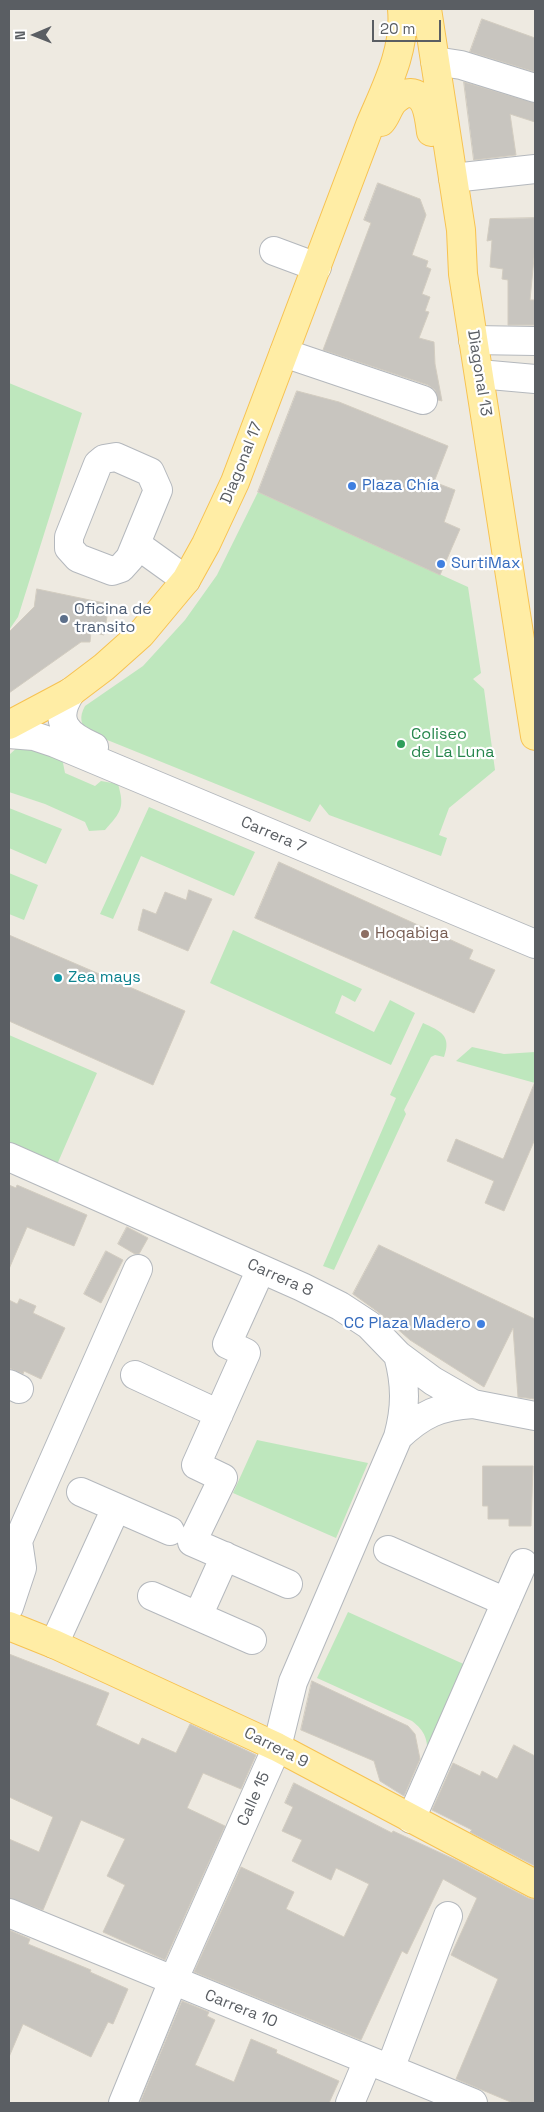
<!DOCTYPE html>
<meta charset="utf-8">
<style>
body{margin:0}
#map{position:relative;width:544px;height:2112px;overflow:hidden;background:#eeeae1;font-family:"Space Grotesk",sans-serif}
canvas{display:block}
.frame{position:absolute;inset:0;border:10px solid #5a5e63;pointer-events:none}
.north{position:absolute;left:10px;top:10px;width:50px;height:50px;-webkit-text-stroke:4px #fff;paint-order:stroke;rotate:269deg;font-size:14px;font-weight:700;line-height:20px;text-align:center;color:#5a5e63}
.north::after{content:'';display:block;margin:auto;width:18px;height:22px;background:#5a5e63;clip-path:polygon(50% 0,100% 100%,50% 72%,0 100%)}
.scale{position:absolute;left:372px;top:20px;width:69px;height:22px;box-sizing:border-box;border:2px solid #5a5e63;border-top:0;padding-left:6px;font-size:15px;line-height:18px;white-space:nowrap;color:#5a5e63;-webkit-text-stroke:4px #fff;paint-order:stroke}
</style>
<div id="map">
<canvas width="544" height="2112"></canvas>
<div class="frame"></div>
<div class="north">N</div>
<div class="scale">20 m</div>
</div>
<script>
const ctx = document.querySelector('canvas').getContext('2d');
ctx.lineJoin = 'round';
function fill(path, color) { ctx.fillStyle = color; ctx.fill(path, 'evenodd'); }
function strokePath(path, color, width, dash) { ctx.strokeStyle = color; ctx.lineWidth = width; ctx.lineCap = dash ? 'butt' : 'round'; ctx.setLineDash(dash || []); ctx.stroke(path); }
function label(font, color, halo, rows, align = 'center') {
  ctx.font = font + ' "Space Grotesk",sans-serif'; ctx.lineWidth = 4.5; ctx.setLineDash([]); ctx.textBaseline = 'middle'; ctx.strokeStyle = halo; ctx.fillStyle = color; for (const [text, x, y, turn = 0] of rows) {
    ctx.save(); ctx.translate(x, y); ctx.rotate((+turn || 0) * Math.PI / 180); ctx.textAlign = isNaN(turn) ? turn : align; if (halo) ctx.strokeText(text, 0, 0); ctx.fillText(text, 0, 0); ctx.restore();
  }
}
fill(new Path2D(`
 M 9,383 L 82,413 L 18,617 L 9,630 Z
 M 258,492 L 468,587 L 481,673 L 473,679 L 484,689 L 495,770 L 449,808 L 439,835 L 447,838 L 441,856 L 329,815 L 320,804 L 310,822 L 90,733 C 80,725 79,717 85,706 L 143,666 L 185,620 L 217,575 Z
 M 20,745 L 62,758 L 65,773 L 95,786 L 101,781 L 118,784 C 125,808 121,812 105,830 L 89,831 L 85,822 L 45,804 L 9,792 L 9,755 Z
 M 149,807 L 255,852 L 234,896 L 141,856 L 113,919 L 100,914 Z
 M 9,808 L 62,829 L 46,864 L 9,848 Z
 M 9,873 L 38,885 L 24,920 L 9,914 Z
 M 233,930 L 362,989 L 355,1002 L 342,995 L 335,1013 L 374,1032 L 390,1000 L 415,1013 L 391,1065 L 210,983 Z
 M 423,1023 C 440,1031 452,1035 444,1057 L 435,1055 L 431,1057 L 404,1110 L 406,1114 L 334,1270 L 323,1266 L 396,1098 L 390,1095 Z
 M 9,1035 L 97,1073 L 52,1176 L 9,1157 Z
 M 472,1047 L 504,1054 L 535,1052 L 535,1083 L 456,1061 Z
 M 257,1440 L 368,1463 L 336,1538 L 233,1493 Z
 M 348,1612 L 468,1666 L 428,1756 C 427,1739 426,1732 412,1721 L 317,1678 Z`), '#bee7bd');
const building = new Path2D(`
 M 482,19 L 535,38 L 535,72 L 470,52 Z
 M 464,82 L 535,103 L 535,122 L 510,114 L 516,155 L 474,160 Z
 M 378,183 L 420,199 L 426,215 L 412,255 L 428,261 L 426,267 L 431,269 L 422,294 L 430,297 L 425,311 L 429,312 L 419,338 L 434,342 L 435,364 L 442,401 L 438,400 L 435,390 L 428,385 L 323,350 L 371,223 L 364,220 Z
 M 535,218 L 535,247 L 530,300 L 535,300 L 535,325 L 508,325 L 508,280 L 502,279 L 503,269 L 490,267 L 492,240 L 487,241 L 490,219 Z
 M 297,391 L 339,402 L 448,446 L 434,482 L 455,490 L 444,522 L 460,529 L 440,575 L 258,492 Z
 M 37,589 L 109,604 L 104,635 L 91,632 L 90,642 L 81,642 L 9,693 L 9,632 L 34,607 Z
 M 279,862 L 473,950 L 469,959 L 495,970 L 474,1013 L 255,918 Z
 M 189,890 L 212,899 L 188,951 L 138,930 L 143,909 L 156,914 L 165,892 L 186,900 Z
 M 9,935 L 185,1011 L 153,1085 L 9,1021 Z
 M 535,1082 L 535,1139 L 504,1211 L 485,1203 L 494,1181 L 447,1161 L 456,1139 L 503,1159 Z
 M 9,1185 L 16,1188 L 17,1185 L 87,1215 L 74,1246 L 27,1227 L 9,1269 Z
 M 127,1227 L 148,1238 L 139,1254 L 135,1254 L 118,1244 Z
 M 379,1245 L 535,1319 L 535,1399 L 518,1397 L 513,1328 L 484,1387 L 410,1340 L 378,1312 L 353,1294 Z
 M 106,1251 L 123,1260 L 101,1303 L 84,1294 Z
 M 20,1299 L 36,1306 L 33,1313 L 65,1328 L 41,1379 L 24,1371 L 23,1374 L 9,1368 L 9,1300 L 17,1304 Z
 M 483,1466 L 533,1466 L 531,1526 L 509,1526 L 509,1519 L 488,1519 L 488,1506 L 483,1506 Z
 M 9,1654 L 109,1693 L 96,1725 L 139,1745 L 142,1738 L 176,1753 L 190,1724 L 256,1755 L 241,1789 L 203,1773 L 187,1808 L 225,1826 L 165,1960 L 103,1932 L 125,1885 L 107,1876 L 125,1839 L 81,1820 L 43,1910 L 9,1898 L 9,1839 L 39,1852 L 53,1817 L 9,1797 Z
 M 312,1681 L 408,1726 L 415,1734 L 420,1759 L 404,1796 L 380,1781 L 374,1761 L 301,1730 Z
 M 514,1745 L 535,1756 L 535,1866 L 470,1832 L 472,1830 L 432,1810 L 453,1763 L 480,1776 L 482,1771 L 497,1779 Z
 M 294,1783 L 392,1833 L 393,1831 L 456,1860 L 528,1898 L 535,1900 L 535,2103 L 513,2103 L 456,2079 L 498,1979 L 451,1955 L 477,1898 L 443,1879 L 407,1954 L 402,1951 L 361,2040 L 194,1972 L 241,1867 L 294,1892 L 286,1909 L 344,1937 L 369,1884 L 336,1868 L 331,1880 L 292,1861 L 302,1840 L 282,1831 L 293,1807 L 285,1803 Z
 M 9,1930 L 30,1939 L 28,1944 L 91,1970 L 90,1972 L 128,1989 L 113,2024 L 108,2022 L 91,2057 L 23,2024 L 9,2057 Z
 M 182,2001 L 209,2012 L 207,2016 L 215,2020 L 195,2065 L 234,2082 L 251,2039 L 277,2050 L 276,2053 L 339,2081 L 329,2103 L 140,2103 Z`);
fill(building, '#c8c5bf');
strokePath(building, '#d2ccc0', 1);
const minor = new Path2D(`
 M 435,61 L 461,65 L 535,88
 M 453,178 L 535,169
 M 274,251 L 317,267
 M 473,340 L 535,341
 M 284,353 L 423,400
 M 479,374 L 535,379
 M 116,457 L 150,472 L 158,490 L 130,558 L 121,568 L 112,571 L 78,558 L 69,548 L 69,537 L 98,464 L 104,459 Z
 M 136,544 L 186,580
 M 71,692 C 52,721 66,735 94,747
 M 9,734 L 34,736 L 55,743 L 535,944
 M 9,1157 L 302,1287 L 340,1306 L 369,1325 L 398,1355 L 433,1381 L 473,1404 L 535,1416
 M 261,1269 L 227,1344 L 246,1353 L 196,1465 L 223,1478 L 192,1542 L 288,1584
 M 135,1375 L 219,1414
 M 9,1384 L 19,1389
 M 398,1437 C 422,1414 440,1406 473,1404
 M 81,1492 L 170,1531
 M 388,1550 L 506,1602
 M 152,1596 L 252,1640
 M 9,1607 L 22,1568 L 18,1541 L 138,1269
 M 198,1616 L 225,1556
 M 54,1644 L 116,1508
 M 411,1819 L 523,1563
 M 9,1913 L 473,2103
 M 390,2069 L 448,1916
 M 123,2103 L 173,1981 L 277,1747 L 293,1682 L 398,1437 C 406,1408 406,1384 398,1355
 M 350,2103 L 368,2060`);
const major = new Path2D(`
 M 427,9 L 461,230 L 463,274 L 535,736
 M 381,122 C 386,117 388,108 393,102 C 398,97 403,93 410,93 C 428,94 429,119 431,132
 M 9,725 L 71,692 L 104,667 L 141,634 L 186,580 L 206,544 L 235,482 L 370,125 C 386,87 406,50 402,9
 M 9,1626 L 54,1644 L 277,1747 L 535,1884`);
strokePath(minor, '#b4b8bd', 30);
strokePath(major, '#f7c251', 30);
strokePath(minor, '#fff', 28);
strokePath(major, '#ffeda5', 28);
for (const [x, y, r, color] of [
 [352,486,5,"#3f7fe0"],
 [441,564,5,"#3f7fe0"],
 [64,619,5,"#5c6f8a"],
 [401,744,5,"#2e9e5b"],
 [365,934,5,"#8d6e63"],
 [58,978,5,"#0f9aa8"],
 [481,1324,5,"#3f7fe0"]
]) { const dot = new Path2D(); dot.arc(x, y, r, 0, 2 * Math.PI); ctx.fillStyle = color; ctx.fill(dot); strokePath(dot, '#fff', 2); }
label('16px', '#5a5e63', '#fff', [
 ["Diagonal 13",479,373,81],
 ["Diagonal 17",242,463,-68],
 ["Carrera 7",273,835,23],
 ["Carrera 8",280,1278,24],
 ["Carrera 9",276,1748,27],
 ["Calle 15",254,1799,-66],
 ["Carrera 10",241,2009,22]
]);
label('16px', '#366cbe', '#fff', [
 ["Plaza Chía",362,486],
 ["SurtiMax",451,564],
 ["CC Plaza Madero",471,1324,"right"]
], 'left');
label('16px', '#4e5e75', '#fff', [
 ["Oficina de",74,610],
 ["transito",74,628]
], 'left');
label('16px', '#27864d', '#fff', [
 ["Coliseo",411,735],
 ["de La Luna",411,753]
], 'left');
label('16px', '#785e54', '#fff', [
 ["Hoqabiga",375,934]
], 'left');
label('16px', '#0d838f', '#fff', [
 ["Zea mays",68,978]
], 'left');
</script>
